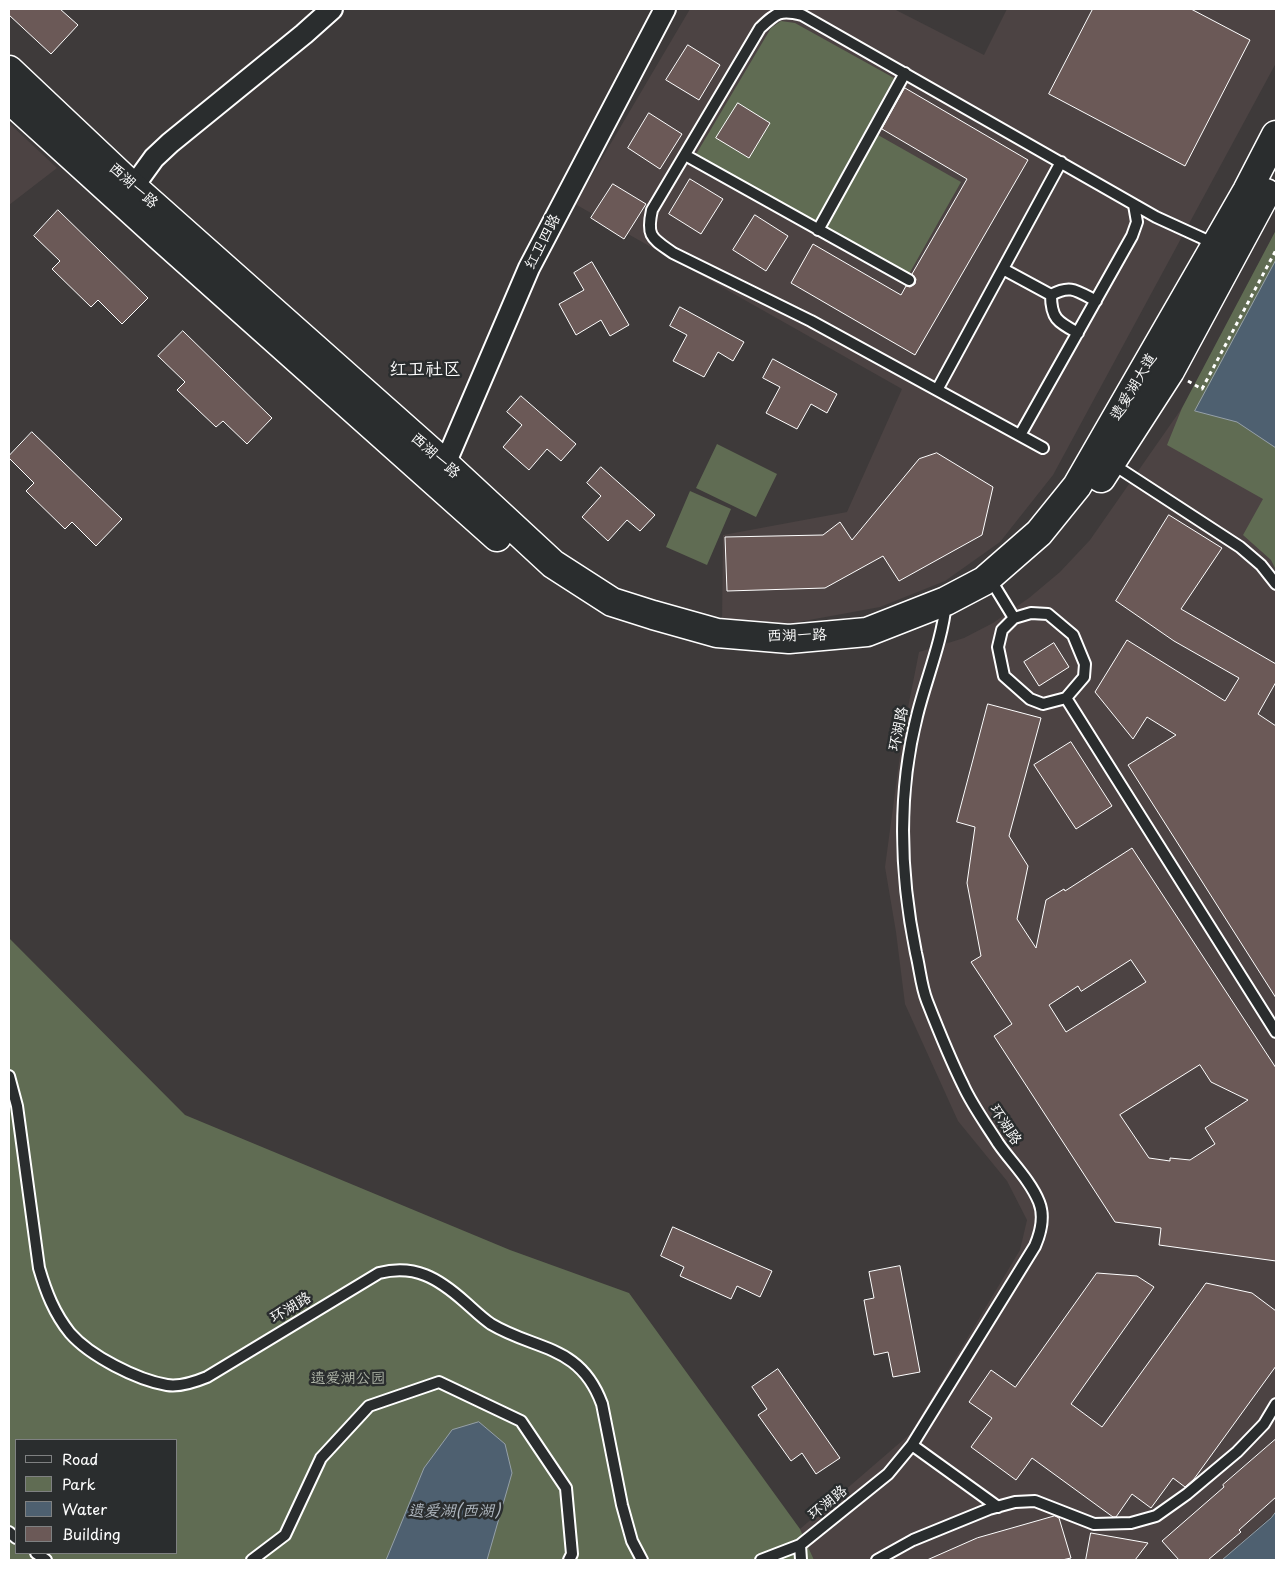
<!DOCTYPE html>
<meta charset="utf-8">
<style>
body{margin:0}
#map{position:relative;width:1285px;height:1569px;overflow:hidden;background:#3e3a3a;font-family:"Playpen Sans",sans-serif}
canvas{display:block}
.frame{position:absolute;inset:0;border:10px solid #fff;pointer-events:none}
.legend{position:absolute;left:15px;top:1439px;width:162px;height:115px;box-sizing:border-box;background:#2a2d2e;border:1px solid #7f8182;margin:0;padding:6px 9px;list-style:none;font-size:15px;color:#fff}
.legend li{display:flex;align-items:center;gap:10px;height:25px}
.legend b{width:25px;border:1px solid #7f8182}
</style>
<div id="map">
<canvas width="1285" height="1569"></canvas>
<div class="frame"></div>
<ul class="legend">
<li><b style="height:6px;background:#2a2d2e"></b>Road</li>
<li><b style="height:14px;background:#606c53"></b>Park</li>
<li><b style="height:14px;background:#4e6070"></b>Water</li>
<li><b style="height:14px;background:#6b5957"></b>Building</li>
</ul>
</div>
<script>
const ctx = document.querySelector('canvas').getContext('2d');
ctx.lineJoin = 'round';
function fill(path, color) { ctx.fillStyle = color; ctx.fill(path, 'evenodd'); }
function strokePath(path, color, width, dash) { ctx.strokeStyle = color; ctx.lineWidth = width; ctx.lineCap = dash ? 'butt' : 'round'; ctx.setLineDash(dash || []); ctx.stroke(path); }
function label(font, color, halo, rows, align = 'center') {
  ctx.font = font + ' "Playpen Sans","LXGW WenKai TC",sans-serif'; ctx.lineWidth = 5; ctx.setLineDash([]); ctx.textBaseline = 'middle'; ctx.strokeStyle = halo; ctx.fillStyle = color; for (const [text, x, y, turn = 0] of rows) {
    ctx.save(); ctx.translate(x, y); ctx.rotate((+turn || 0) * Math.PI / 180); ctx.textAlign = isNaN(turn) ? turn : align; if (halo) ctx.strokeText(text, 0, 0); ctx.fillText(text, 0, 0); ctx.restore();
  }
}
fill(new Path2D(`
 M 690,9 L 894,9 L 984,55 L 1007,9 L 1276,9 L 1276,63 L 1053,475 L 1000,542 L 945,581 L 880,607 L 782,625 L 722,626 L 723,535 L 847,512 L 902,389 L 575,204 Z
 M 9,123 L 57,168 L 9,205 Z
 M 1182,408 L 1237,422 L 1276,448 L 1276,1512 L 1222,1560 L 814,1560 L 800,1529 L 910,1434 L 1020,1250 L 1027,1220 L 1007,1181 L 958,1121 L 905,1004 L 896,932 L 885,867 L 903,733 L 919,652 L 964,638 L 993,623 L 1029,598 L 1060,572 L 1090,540 Z`), '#4c4343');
fill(new Path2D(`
 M 781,21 L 795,23 L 894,78 L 815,222 L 695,156 L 771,28 Z
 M 878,135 L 961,182 L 909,274 L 826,227 Z
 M 1276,230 L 1276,570 L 1271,560 L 1243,535 L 1263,499 L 1167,445 L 1182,408 Z
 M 717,444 L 777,474 L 756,517 L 696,488 Z
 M 690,491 L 731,509 L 707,565 L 666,547 Z
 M 9,938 L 185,1115 L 510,1250 L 629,1293 L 800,1529 L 814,1560 L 9,1560 ZM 16,1440 L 176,1440 L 176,1553 L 16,1553 Z`), '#606c53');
const water = new Path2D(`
 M 1276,260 L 1276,448 L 1237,422 L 1195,411 Z
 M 479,1422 L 505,1444 L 512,1473 L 487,1560 L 386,1560 L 424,1468 L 452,1430 Z
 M 1276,1512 L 1276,1560 L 1222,1560 L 1271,1518 Z`);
fill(water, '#4e6070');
strokePath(water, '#95a0a9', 1);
const building = new Path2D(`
 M 9,9 L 60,9 L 78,25 L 51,54 L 9,15 Z
 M 1093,9 L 1191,9 L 1250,40 L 1185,166 L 1049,94 Z
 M 688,45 L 720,65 L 699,100 L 666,80 Z
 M 905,88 L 1028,160 L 915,355 L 791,283 L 813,244 L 901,295 L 906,286 L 910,287 L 915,284 L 916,279 L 912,274 L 967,179 L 882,129 Z
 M 738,103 L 770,123 L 749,158 L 716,138 Z
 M 649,113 L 682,134 L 660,169 L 628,148 Z
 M 690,179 L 723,199 L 701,234 L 669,214 Z
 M 613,184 L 646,204 L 624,239 L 591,218 Z
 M 58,210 L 148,298 L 122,324 L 98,300 L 91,307 L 52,269 L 60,261 L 34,236 Z
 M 755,215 L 788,236 L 766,271 L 733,250 Z
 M 592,262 L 629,325 L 610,336 L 601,320 L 576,335 L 559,304 L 584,290 L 574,273 Z
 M 680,307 L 744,342 L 733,361 L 718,352 L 704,377 L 673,361 L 687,335 L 670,326 Z
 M 183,331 L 272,418 L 247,444 L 223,421 L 216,427 L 177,390 L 185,382 L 158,356 Z
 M 773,359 L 837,394 L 827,413 L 811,404 L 797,429 L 766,413 L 780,387 L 763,378 Z
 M 521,396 L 576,444 L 561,461 L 547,449 L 529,470 L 503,447 L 522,425 L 507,412 Z
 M 32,432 L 122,519 L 96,546 L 72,522 L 65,529 L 26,491 L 34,483 L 9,458 L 9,456 Z
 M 937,453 L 993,487 L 982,535 L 899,581 L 883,556 L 825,588 L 727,591 L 725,537 L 823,535 L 840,522 L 852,540 L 919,459 Z
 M 601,467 L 655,515 L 640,531 L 627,520 L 608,541 L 582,517 L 601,496 L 587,483 Z
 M 1169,515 L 1222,548 L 1181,609 L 1276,664 L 1276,682 L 1258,714 L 1276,726 L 1276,998 L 1128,765 L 1176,735 L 1147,717 L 1133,739 L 1095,692 L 1127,640 L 1225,701 L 1239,678 L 1174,641 L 1116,601 Z
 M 1054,643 L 1069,667 L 1039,686 L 1024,662 Z
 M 988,704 L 1041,718 L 1009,836 L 1028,866 L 1017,919 L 1036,948 L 1046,900 L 1064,889 L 1065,891 L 1132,848 L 1276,1068 L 1276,1261 L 1159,1245 L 1161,1228 L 1115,1222 L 994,1036 L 1012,1024 L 971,962 L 981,956 L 967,883 L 975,827 L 957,822 ZM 1131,960 L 1146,982 L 1066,1032 L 1049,1005 L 1078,986 L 1081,991 ZM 1200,1065 L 1211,1082 L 1248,1100 L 1205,1128 L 1215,1144 L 1190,1160 L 1170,1158 L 1170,1161 L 1149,1158 L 1120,1115 Z
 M 1071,742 L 1112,806 L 1076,829 L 1034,765 Z
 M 673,1227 L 772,1271 L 760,1297 L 737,1286 L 731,1299 L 680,1276 L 684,1267 L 661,1256 Z
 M 900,1266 L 920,1372 L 893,1377 L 888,1352 L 874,1355 L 864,1300 L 874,1298 L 869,1272 Z
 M 1097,1273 L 1137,1276 L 1154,1287 L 1071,1404 L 1102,1427 L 1206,1283 L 1252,1293 L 1276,1311 L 1276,1366 L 1194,1479 L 1185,1487 L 1173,1478 L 1151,1508 L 1132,1494 L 1116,1517 L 1113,1517 L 1032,1458 L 1016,1480 L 971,1447 L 992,1418 L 969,1402 L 991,1370 L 1015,1387 Z
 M 778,1369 L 840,1458 L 816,1474 L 802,1453 L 791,1461 L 758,1415 L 767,1409 L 752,1387 Z
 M 1276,1439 L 1276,1497 L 1239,1530 L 1241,1532 L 1208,1560 L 1179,1560 L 1162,1541 L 1224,1487 L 1223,1485 Z
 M 1055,1516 L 1059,1518 L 1071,1558 L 1062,1560 L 927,1560 L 977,1538 Z
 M 1091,1533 L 1108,1536 L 1148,1543 L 1135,1560 L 1086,1560 Z`);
fill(building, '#6b5957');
strokePath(building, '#fff', 1);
const lane = new Path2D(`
 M 685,155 L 909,280
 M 818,230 L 905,73
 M 1003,269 L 1051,295
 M 1078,333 C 1058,322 1051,319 1051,295 C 1071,284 1077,291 1096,301
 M 937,390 L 1061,162
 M 1020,435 L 1132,236 L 1137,222 L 1134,205
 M 1043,448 L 811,321 L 673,253 C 652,238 646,237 652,210 L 760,28 C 776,13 780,9 802,15 L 1156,217 L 1215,244
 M 1111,463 L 1240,547 L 1261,565 L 1276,584
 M 989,577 L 1014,618 L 1031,613 L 1048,614 L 1073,635 L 1085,664 L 1084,677 L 1066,698 L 1276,1032
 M 1014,618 L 1002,630 L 998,647 L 1004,676 L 1030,699 L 1043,704 L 1066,698
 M 9,1076 L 17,1106 L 39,1268 C 46,1292 54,1313 70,1333 C 90,1356 137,1380 167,1385 C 180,1387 195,1382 207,1377 L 379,1273 C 415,1264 438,1278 465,1302 C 473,1309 482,1318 491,1324 C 536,1351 580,1344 602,1404 L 622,1505 L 632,1541 L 642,1560
 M 912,1445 L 998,1507
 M 9,1532 L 16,1538
 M 800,1545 L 801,1560
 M 36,1553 L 46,1560
 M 252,1560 L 285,1535 L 321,1458 L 369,1406 L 439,1382 L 521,1421 L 566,1488 L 572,1554 L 569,1560
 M 761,1560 L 800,1545 L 888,1474 L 912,1445 L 1035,1246 C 1041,1232 1045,1217 1039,1202 C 1030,1180 1011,1162 998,1143 C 986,1124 972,1105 963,1085 C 949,1057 938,1029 927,1001 C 921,986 920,969 916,953 C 900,875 897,795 917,716 C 926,679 942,642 946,603
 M 877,1560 L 913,1540 L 989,1509 L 1015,1502 L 1035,1501 L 1094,1524 L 1131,1523 L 1156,1516 L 1187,1494 L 1237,1452 L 1264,1424 L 1276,1404`);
const street = new Path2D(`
 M 133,187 L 154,158 L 170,143 L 304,34 L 332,9
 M 439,474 L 445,464 L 529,268 L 665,9`);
const secondary = new Path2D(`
 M 9,70 L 133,187 L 445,464 L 553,564 L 612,602 L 653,615 L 717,633 L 789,639 L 867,632 L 946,601 L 984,581 L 1039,533 L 1077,486 L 1247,191 L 1276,135
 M 9,99 L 163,239 L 497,537
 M 1101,478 L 1170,371 L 1266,193`);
strokePath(lane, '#fff', 14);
strokePath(street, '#fff', 24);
strokePath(secondary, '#fff', 31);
strokePath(new Path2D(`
 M 1188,381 L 1202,389 L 1276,250`), '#fff', 3, [4, 4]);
strokePath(lane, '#2a2d2e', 10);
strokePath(street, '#2a2d2e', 20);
strokePath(secondary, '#2a2d2e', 28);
label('15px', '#fff', '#2a2d2e', [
 ["西湖一路",133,186,42],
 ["红卫四路",543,242,-63],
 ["遗爱湖大道",1134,387,-59],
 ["西湖一路",435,456,42],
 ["西湖一路",797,636,-1],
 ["环湖路",899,729,-78],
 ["环湖路",1005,1125,57],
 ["环湖路",291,1308,-31],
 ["环湖路",828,1503,-39]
]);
label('15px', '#b0b6a9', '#2a2d2e', [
 ["遗爱湖公园",348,1379]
]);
label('italic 16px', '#afb7bf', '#2a2d2e', [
 ["遗爱湖(西湖)",454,1512]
]);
label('18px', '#fff', '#2a2d2e', [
 ["红卫社区",425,370]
]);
</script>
